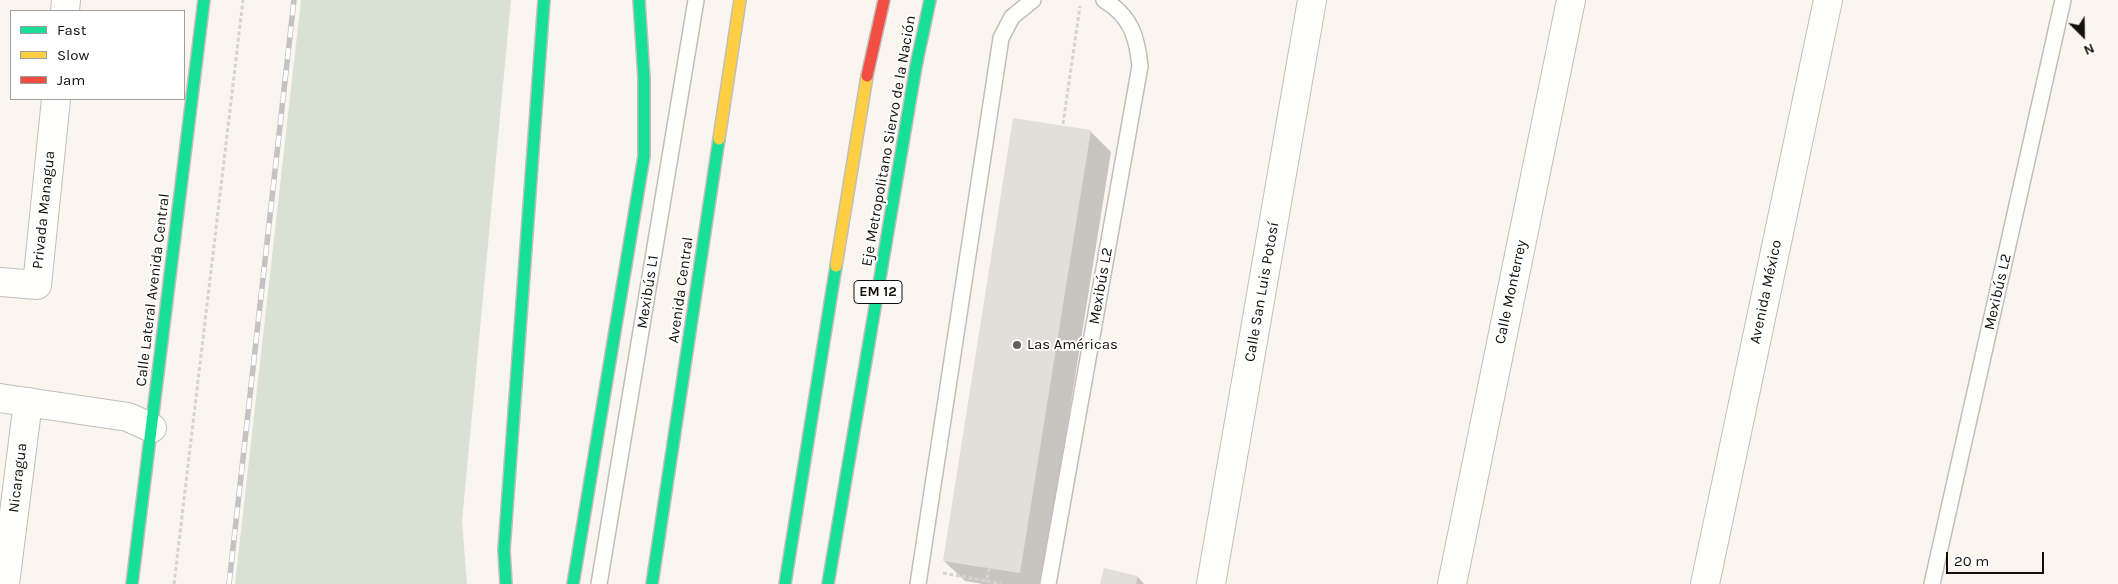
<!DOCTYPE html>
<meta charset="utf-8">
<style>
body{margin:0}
#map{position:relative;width:2118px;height:584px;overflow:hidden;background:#faf5ef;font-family:Karla,sans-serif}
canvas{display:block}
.legend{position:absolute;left:10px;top:10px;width:175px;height:90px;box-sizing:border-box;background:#fff;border:1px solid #a19f9e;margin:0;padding:6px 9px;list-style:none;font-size:15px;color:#13100c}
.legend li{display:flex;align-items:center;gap:10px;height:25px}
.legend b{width:25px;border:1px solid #a19f9e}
.north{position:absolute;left:2058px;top:10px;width:50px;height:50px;-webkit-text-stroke:4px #fff;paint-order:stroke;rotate:157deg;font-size:14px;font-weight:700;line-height:20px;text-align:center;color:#13100c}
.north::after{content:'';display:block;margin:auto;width:18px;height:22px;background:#13100c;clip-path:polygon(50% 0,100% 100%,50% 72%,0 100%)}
.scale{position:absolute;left:1946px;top:552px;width:98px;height:22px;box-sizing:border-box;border:2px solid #13100c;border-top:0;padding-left:6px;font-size:15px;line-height:18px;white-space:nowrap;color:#13100c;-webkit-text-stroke:4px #fff;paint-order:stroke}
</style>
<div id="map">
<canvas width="2118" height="584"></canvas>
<ul class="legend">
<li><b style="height:6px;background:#16e098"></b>Fast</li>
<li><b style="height:6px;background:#ffcf43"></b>Slow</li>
<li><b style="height:6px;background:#f24e42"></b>Jam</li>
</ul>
<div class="north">N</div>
<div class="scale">20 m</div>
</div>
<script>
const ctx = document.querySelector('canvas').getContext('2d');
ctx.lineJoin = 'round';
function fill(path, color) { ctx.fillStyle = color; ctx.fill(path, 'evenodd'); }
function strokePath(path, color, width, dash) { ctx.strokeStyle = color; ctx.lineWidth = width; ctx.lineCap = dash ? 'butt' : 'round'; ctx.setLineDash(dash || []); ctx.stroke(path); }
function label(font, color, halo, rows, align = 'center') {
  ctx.font = font + ' Karla,sans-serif'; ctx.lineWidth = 4; ctx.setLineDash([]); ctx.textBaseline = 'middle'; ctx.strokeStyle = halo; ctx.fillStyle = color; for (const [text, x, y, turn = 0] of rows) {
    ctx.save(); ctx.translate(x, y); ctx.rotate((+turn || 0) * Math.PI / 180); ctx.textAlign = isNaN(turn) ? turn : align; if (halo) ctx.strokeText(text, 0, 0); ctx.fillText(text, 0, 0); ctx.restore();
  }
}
fill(new Path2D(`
 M 301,0 L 511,0 L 462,521 L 467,584 L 235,584 Z`), '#d9e1d4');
fill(new Path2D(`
 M 1090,131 L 1111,152 L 1042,584 L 983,584 L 965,581 L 944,561 Z
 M 1138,577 L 1144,584 L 1102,584 Z`), '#0003');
fill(new Path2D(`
 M 1013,118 L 1091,130 L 1020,573 L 943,561 Z
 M 1104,568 L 1138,576 L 1136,584 L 1100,584 Z`), '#e2deda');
const lane = new Path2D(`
 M 599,584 L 696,0
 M 918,584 L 1001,38 L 1012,17 L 1033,0
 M 1048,584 L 1140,66 C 1137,37 1131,16 1104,0
 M 1932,584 L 2063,0`);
const street = new Path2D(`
 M 65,11 L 66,0
 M 0,282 L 37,285 L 56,99
 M 0,398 L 128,417 L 152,428
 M 5,584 L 28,402
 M 1211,584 L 1312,0
 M 1452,584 L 1571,0
 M 1705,584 L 1828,0`);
const fast = new Path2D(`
 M 132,584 L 204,0
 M 506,584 L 504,550 L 544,0
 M 573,584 L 644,156 L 644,78 L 639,0
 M 652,584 L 719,139
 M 785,584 L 836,266
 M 828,584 L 916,66 L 930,0`);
const slow = new Path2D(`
 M 719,139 L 740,0
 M 836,266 L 867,76`);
const jam = new Path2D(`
 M 867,76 L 884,0`);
strokePath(lane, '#c2beba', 18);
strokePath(street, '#c2beba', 30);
strokePath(fast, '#c2beba', 14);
strokePath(slow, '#c2beba', 14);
strokePath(jam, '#c2beba', 14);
strokePath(new Path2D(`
 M 1063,124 L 1080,6
 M 989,568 L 987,581 L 1001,584
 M 943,573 L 987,581
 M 174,584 L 243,0`), '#d5d4d2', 3, [4, 2.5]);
strokePath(lane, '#fefefd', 15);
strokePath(street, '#fefefd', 28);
strokePath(fast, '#16e098', 11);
strokePath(slow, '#ffcf43', 11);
strokePath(jam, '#f24e42', 11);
const rail = new Path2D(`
 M 229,584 L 294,0`);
strokePath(rail, '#c4c3c1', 5.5);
strokePath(rail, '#fff', 4, [11]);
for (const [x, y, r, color] of [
 [1017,345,5,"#64605b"]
]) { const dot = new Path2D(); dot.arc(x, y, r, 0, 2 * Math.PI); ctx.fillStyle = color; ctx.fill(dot); strokePath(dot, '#fff', 2); }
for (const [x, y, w] of [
 [878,292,48]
]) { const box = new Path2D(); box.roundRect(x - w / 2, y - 11.5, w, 23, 4); ctx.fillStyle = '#fff'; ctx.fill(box); strokePath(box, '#13100c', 1); }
label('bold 14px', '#13100c', null, [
 ["EM 12",878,292]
]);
label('15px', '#13100c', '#fff', [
 ["Eje Metropolitano Siervo de la Nación",889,141,-80],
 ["Privada Managua",44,210,-84],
 ["Mexibús L2",1101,286,-80],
 ["Calle Lateral Avenida Central",153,290,-83],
 ["Avenida Central",681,290,-82],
 ["Mexibús L1",648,292,-81],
 ["Calle San Luis Potosí",1262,292,-80],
 ["Calle Monterrey",1511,292,-78],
 ["Avenida México",1766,292,-78],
 ["Mexibús L2",1998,292,-77],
 ["Nicaragua",18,478,-83]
]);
label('15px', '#13100c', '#fff', [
 ["Las Américas",1027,345]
], 'left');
</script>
